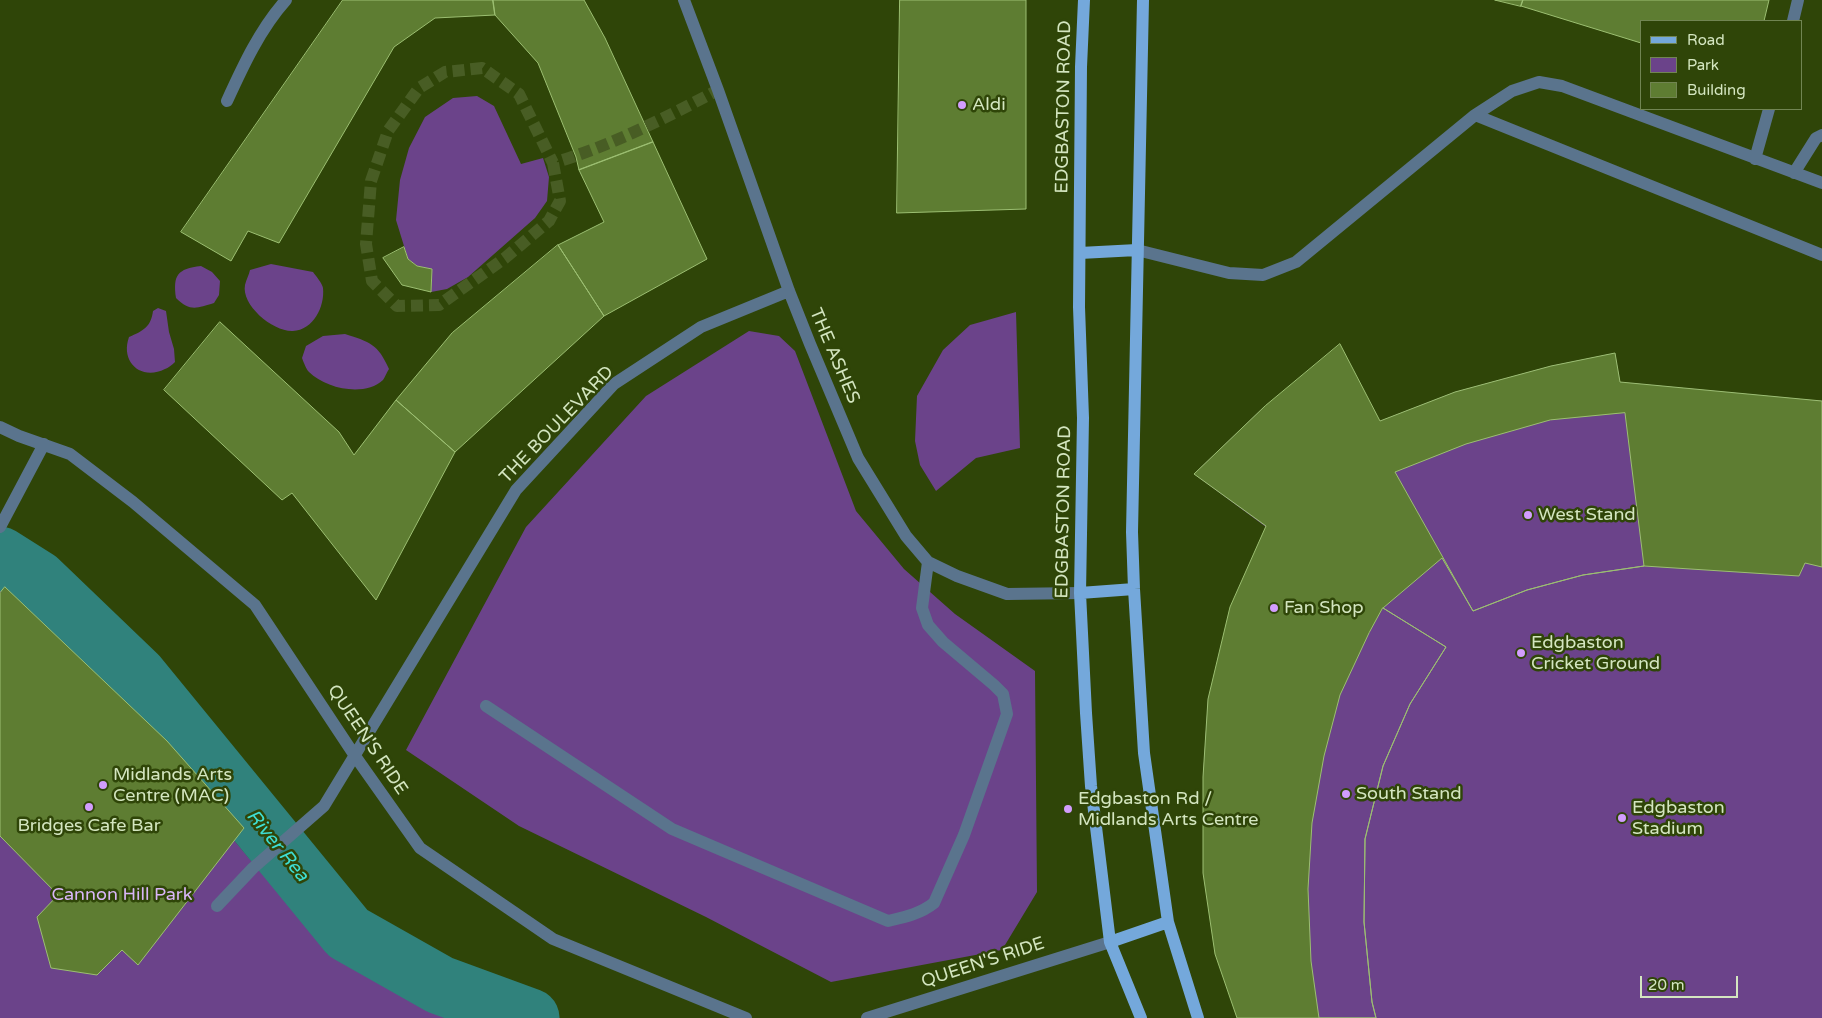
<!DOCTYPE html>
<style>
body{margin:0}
#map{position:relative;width:1822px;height:1018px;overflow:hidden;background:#2f4508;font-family:"Varela Round",sans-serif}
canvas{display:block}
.legend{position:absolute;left:1640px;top:20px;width:162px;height:90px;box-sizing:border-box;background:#2f4508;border:1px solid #718552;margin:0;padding:6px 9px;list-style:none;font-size:15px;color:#d4e6c0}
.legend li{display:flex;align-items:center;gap:10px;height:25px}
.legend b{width:25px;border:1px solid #718552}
.scale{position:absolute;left:1640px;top:976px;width:98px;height:22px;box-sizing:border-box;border:2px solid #d4e6c0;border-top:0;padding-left:6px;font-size:15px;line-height:18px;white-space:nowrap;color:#d4e6c0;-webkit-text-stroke:4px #2f4508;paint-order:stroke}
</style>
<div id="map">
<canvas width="1822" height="1018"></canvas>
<ul class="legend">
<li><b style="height:6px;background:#74a8db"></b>Road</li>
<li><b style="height:14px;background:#6b438a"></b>Park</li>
<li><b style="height:14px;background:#5e7d32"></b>Building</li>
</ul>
<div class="scale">20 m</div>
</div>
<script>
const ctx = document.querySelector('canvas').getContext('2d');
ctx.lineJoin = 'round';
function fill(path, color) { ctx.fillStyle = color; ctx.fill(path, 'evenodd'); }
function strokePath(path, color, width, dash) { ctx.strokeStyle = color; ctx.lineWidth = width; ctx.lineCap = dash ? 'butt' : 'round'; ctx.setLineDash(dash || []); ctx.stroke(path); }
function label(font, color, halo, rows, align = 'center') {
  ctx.font = font + ' "Varela Round",sans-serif'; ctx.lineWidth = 5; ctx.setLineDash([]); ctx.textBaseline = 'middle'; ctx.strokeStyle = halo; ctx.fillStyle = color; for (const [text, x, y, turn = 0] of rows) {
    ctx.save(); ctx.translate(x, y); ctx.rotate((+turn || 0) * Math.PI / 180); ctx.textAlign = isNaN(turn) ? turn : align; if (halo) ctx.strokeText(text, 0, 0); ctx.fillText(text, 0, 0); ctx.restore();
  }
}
fill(new Path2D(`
 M 477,96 L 494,106 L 521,164 L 543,158 L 549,177 L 547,201 L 535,218 L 468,277 L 447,289 L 431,292 L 432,270 L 417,266 L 408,259 L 396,220 L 400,180 L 409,148 L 425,117 L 453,98 Z
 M 271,264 L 313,272 C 316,276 322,283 323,288 C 325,307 313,330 293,331 C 273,332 241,305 245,285 C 246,280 249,275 250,270 Z
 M 201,266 L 212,272 L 220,281 L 219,295 L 214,303 C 197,308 190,312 176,298 C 173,275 177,269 201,266 Z
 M 158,308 L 166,311 L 169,332 L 174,349 L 175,362 C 172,365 168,368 165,369 C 141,381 120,362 129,337 C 143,331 151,327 153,311 Z
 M 1016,312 L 1020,448 L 976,458 L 936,491 L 920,465 L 915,441 L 917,396 L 943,350 L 970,325 Z
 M 749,331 L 779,336 L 795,351 L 856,511 L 904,569 L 955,614 L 1035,671 L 1037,892 L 1002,950 L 831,982 L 706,917 L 519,826 L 406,750 L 526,527 L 646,396 Z
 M 345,334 C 370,342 378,344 389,369 C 387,372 385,377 383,380 C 365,397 326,389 309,372 C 306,369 304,363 302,358 L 306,346 L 323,336 Z
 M 1615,353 L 1620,382 L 1822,401 L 1822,1018 L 1237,1018 L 1203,873 L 1203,777 L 1208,699 L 1266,527 L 1194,474 L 1265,406 L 1380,421 L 1455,392 L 1551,366 Z
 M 0,577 L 28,594 L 254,864 L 374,966 L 511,1018 L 0,1018 Z`), '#6b438a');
strokePath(new Path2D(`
 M 0,556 L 38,580 L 137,675 L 348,933 L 440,985 L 530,1018`), '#30827c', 59);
const building = new Path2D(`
 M 343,0 L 493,0 L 495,15 L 435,18 L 394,47 L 279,243 L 248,231 L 231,261 L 181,232 Z
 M 493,0 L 584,0 L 605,38 L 653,142 L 579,170 L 576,157 L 538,63 L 495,15 Z
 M 900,0 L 1026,0 L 1026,209 L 897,213 Z
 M 1495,0 L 1523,0 L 1521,6 Z
 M 1523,0 L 1769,0 L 1764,21 L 1641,21 L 1641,43 L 1521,6 Z
 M 653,142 L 707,259 L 604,316 L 558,245 L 604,222 L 579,170 Z
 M 558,245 L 604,316 L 455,452 L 396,400 L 452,333 Z
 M 404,247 L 408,259 L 417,266 L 432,269 L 431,292 L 402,285 L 383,258 Z
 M 220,322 L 339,432 L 354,455 L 396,400 L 455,452 L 376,600 L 292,493 L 282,500 L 164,390 Z
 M 1340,344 L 1380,421 L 1455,392 L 1551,366 L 1615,353 L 1620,382 L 1822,401 L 1822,567 L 1805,563 L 1799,576 L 1644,566 L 1583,575 L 1527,590 L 1473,611 L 1442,558 L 1383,608 L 1446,647 L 1410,704 L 1383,766 L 1365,839 L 1364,922 L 1372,1002 L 1376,1018 L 1237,1018 L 1215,954 L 1203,873 L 1203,777 L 1208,699 L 1230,607 L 1266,526 L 1194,474 L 1265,406 Z
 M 1625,413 L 1644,566 L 1583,575 L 1527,590 L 1473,611 L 1395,472 L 1466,444 L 1550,420 Z
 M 5,587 L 167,741 L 244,828 L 138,965 L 122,950 L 97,975 L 51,968 L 37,917 L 58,895 L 0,836 L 0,593 Z
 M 1383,608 L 1446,647 L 1410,704 L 1383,766 L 1365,839 L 1364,922 L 1372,1002 L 1376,1018 L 1319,1018 L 1311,961 L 1308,889 L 1312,823 L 1324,756 L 1340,695 L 1369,633 Z`);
fill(building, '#5e7d32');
strokePath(building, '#9cbf72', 1);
strokePath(new Path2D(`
 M 553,163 L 560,201 L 549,221 L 505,258 L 439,305 L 397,306 L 372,281 L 366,244 L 371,181 L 388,131 L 419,88 L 445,72 L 482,68 L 519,94 L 553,163 C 611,146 665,118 718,90`), '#485d24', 12, [12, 6]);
strokePath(new Path2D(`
 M 684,0 L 718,90 L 789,291 L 810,344 L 858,458 L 906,536 L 928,562 L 957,576 L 1007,594 L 1080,593
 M 1793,21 L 1798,0
 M 227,101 C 243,66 260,29 286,0
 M 1475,115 L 1822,255
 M 1755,159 L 1769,109
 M 1794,173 L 1816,138 L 1822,135
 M 1137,250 L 1229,273 L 1263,275 L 1296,262 L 1475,115 L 1512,91 L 1539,82 L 1562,86 L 1822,183
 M 0,427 L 19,436 L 70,454 L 133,502 L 255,605 L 355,756 L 420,848 L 553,939 L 746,1018
 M 0,527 L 44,444
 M 486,706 L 672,829 L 888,921 C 905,917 920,914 934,903 L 964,835 L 1007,714 L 1003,694 L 994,685 L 943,642 L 928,625 L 922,608 L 928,562
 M 217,906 L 253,868 L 324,806 L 516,490 L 614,384 L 701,327 L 789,291
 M 867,1018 L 1110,942`), '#5a748d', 12);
strokePath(new Path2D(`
 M 1084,0 L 1081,67 L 1079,307 L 1083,418 L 1080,593 L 1086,713 L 1091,786 L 1110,942 L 1141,1018
 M 1143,0 L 1132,532 L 1134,589 L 1144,753 L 1168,922 L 1198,1018
 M 1080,253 L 1137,250
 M 1080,593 L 1134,589
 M 1110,942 L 1168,922`), '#74a8db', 12);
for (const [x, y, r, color] of [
 [962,105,5,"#d29dfd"],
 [1528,515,5,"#d29dfd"],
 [1274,608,5,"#d29dfd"],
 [1521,653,5,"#d29dfd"],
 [103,785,5,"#d29dfd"],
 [1346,794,5,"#d29dfd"],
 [89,807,5,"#d29dfd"],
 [1068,809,5,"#d29dfd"],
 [1622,818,5,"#d29dfd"]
]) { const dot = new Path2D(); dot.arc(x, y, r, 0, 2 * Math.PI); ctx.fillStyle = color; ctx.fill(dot); strokePath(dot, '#2f4508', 2); }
label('18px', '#d4e6c0', '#2f4508', [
 ["Aldi",972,105],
 ["West Stand",1538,515],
 ["Fan Shop",1284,608],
 ["Edgbaston",1531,643],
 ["Cricket Ground",1531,664],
 ["Midlands Arts",113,775],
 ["Centre (MAC)",113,796],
 ["South Stand",1356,794],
 ["Edgbaston Rd /",1078,799],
 ["Midlands Arts Centre",1078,820],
 ["Edgbaston",1632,808],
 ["Stadium",1632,829],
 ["Bridges Cafe Bar",89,826,"center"]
], 'left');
label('18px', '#d4e6c0', '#2f4508', [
 ["EDGBASTON ROAD",1064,107,-89],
 ["THE ASHES",834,356,67],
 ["THE BOULEVARD",557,425,-46],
 ["EDGBASTON ROAD",1064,512,-89],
 ["QUEEN'S RIDE",367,740,56],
 ["QUEEN'S RIDE",983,963,-18]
]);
label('18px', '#d9b6f7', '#2f4508', [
 ["Cannon Hill Park",122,895]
]);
label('italic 19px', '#3eded4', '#2f4508', [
 ["River Rea",277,846,51]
]);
</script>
